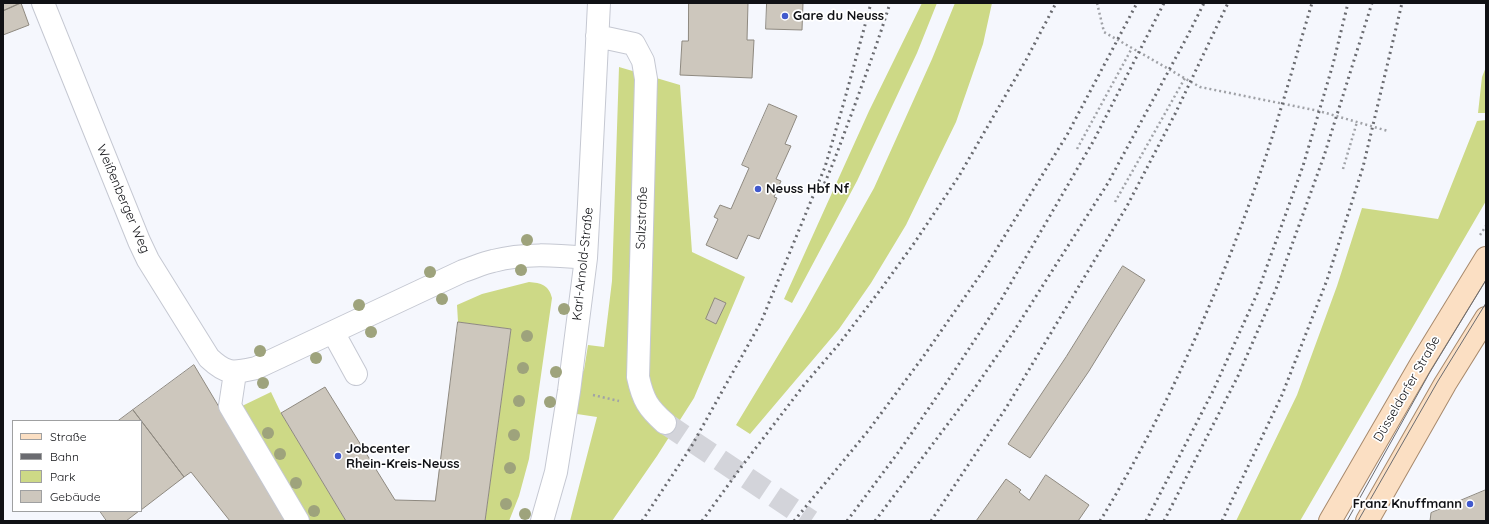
<!DOCTYPE html>
<meta charset="utf-8">
<style>
body{margin:0}
#map{position:relative;width:1489px;height:524px;overflow:hidden;background:#f5f7fd;font-family:Quicksand,sans-serif}
canvas{display:block}
.frame{position:absolute;inset:0;border:4px solid #101115;pointer-events:none}
.legend{position:absolute;left:12px;top:420px;width:130px;height:92px;box-sizing:border-box;background:#fff;border:1px solid #9fa0a1;margin:0;padding:5px 7px;list-style:none;font-size:12px;color:#101115}
.legend li{display:flex;align-items:center;gap:8px;height:20px}
.legend b{width:20px;border:1px solid #9fa0a1}
</style>
<div id="map">
<canvas width="1489" height="524"></canvas>
<div class="frame"></div>
<ul class="legend">
<li><b style="height:5px;background:#fbdfc3"></b>Straße</li>
<li><b style="height:5px;background:#6a6b70"></b>Bahn</li>
<li><b style="height:11px;background:#cdd986"></b>Park</li>
<li><b style="height:11px;background:#cdc7bd"></b>Gebäude</li>
</ul>
</div>
<script>
const ctx = document.querySelector('canvas').getContext('2d');
ctx.lineJoin = 'round';
function fill(path, color) { ctx.fillStyle = color; ctx.fill(path, 'evenodd'); }
function strokePath(path, color, width, dash) { ctx.strokeStyle = color; ctx.lineWidth = width; ctx.lineCap = dash ? 'butt' : 'round'; ctx.setLineDash(dash || []); ctx.stroke(path); }
function label(font, color, halo, rows, align = 'center') {
  ctx.font = font + ' Quicksand,sans-serif'; ctx.lineWidth = 3.5; ctx.setLineDash([]); ctx.textBaseline = 'middle'; ctx.strokeStyle = halo; ctx.fillStyle = color; for (const [text, x, y, turn = 0] of rows) {
    ctx.save(); ctx.translate(x, y); ctx.rotate((+turn || 0) * Math.PI / 180); ctx.textAlign = isNaN(turn) ? turn : align; if (halo) ctx.strokeText(text, 0, 0); ctx.fillText(text, 0, 0); ctx.restore();
  }
}
fill(new Path2D(`
 M 922,3 L 937,3 L 917,53 L 857,181 L 792,303 L 784,299 L 869,111 Z
 M 955,3 L 992,3 L 983,44 L 956,122 L 906,225 L 871,283 L 839,329 L 750,434 L 736,425 L 805,311 L 874,188 L 932,59 Z
 M 619,67 L 680,85 L 692,252 L 745,277 L 694,398 L 657,456 L 612,521 L 570,521 L 597,417 L 577,414 L 575,398 L 578,378 L 584,370 L 588,345 L 604,347 L 612,281 Z
 M 1486,67 L 1486,113 L 1478,113 L 1482,77 Z
 M 1486,120 L 1486,201 L 1300,521 L 1236,521 L 1297,395 L 1337,286 L 1362,208 L 1438,219 L 1477,121 Z
 M 529,282 C 541,283 549,285 552,298 L 529,459 L 519,496 L 509,521 L 485,521 L 511,329 L 458,322 L 457,305 L 482,294 Z
 M 271,392 L 281,413 L 346,521 L 309,521 L 242,406 Z`), '#cdd986');
const building = new Path2D(`
 M 3,3 L 21,3 L 3,11 Z
 M 21,3 L 29,25 L 3,35 L 3,11 Z
 M 689,3 L 748,3 L 747,40 L 754,40 L 752,78 L 680,75 L 682,41 L 688,41 Z
 M 767,3 L 803,3 L 802,30 L 766,29 Z
 M 769,104 L 797,116 L 785,144 L 791,146 L 776,179 L 781,181 L 774,197 L 777,198 L 759,239 L 748,235 L 737,259 L 706,245 L 718,219 L 714,217 L 720,205 L 731,209 L 749,168 L 742,165 Z
 M 1123,266 L 1145,280 L 1089,371 L 1030,458 L 1008,444 L 1066,357 Z
 M 715,298 L 726,303 L 716,324 L 706,319 Z
 M 458,322 L 511,329 L 485,521 L 346,521 L 281,413 L 325,387 L 395,500 L 435,501 Z
 M 194,365 L 287,521 L 230,521 L 191,472 L 184,477 L 133,410 Z
 M 133,410 L 184,477 L 141,510 L 141,421 L 118,421 Z
 M 1046,475 L 1089,505 L 1078,521 L 976,521 L 1006,479 L 1021,490 L 1019,492 L 1029,500 Z
 M 1486,490 L 1486,521 L 1430,521 L 1431,513 Z
 M 100,511 L 139,511 L 126,521 L 107,521 Z`);
fill(building, '#cdc7bd');
strokePath(building, '#8e8980', 1);
strokePath(new Path2D(`
 M 665,423 L 811,521`), '#d3d4da', 22, [22, 11]);
const minor = new Path2D(`
 M 43,3 L 139,241 L 148,260 L 209,358 C 227,375 233,373 256,368 L 463,271 C 473,268 483,263 493,261 C 524,253 554,255 586,258
 M 597,36 L 634,44 L 643,61 L 646,79 L 638,377 C 643,400 648,408 665,423
 M 333,332 L 356,374
 M 235,373 L 230,406 L 298,521
 M 542,521 L 556,472 L 569,391 L 586,258 L 589,204 L 599,3`);
const major = new Path2D(`
 M 1330,521 L 1421,364 L 1486,258
 M 1367,521 L 1445,384 L 1486,318`);
strokePath(minor, '#c5c8d2', 24);
strokePath(major, '#a7896c', 24);
strokePath(new Path2D(`
 M 1097,3 L 1104,32 L 1200,87 L 1319,111 L 1388,131
 M 1077,149 L 1132,48
 M 1343,169 L 1357,122
 M 1115,202 L 1185,78
 M 1480,235 L 1486,226
 M 593,395 L 619,401`), '#a0a2a7', 2.5, [2, 3]);
strokePath(minor, '#fff', 22);
strokePath(major, '#fbdfc3', 22);
strokePath(new Path2D(`
 M 1347,521 L 1430,372 L 1486,280
 M 1358,521 L 1438,381 L 1486,303`), '#6a6b70', 1);
strokePath(new Path2D(`
 M 822,189 C 834,163 843,136 853,110 C 866,74 879,39 890,3
 M 642,521 L 691,447 L 761,322 L 825,167 L 844,102 L 871,3
 M 702,521 L 742,466 L 804,385 L 839,344 L 881,289 L 915,242 L 959,176 L 1026,60 L 1056,3
 M 794,521 L 868,431 L 923,357 L 983,271 L 1067,135 L 1137,3
 M 847,521 L 900,450 L 951,376 L 1001,300 L 1094,140 L 1164,3
 M 875,521 L 974,389 L 1012,334 L 1108,183 L 1188,35 L 1204,3
 M 931,521 L 1006,408 L 1127,206 L 1175,114 L 1228,3
 M 1100,521 C 1170,406 1224,281 1267,153 C 1283,104 1297,53 1312,3
 M 1146,521 L 1213,391 L 1257,294 L 1303,166 L 1333,64 L 1348,3
 M 1164,521 L 1238,376 L 1276,289 L 1324,156 L 1372,3
 M 1222,521 L 1282,395 L 1327,280 L 1363,167 L 1402,3`), '#6a6b70', 3, [2, 4]);
ctx.fillStyle = '#9ea37c';
for (const [x, y] of [
 [527,240],
 [521,270],
 [430,272],
 [442,299],
 [359,305],
 [564,309],
 [371,332],
 [527,336],
 [260,351],
 [316,358],
 [523,368],
 [556,372],
 [263,383],
 [519,401],
 [550,402],
 [268,433],
 [514,435],
 [280,454],
 [510,468],
 [296,483],
 [506,504],
 [314,511],
 [525,514]
]) { ctx.beginPath(); ctx.arc(x, y, 6, 0, 2 * Math.PI); ctx.fill(); }
for (const [x, y, r, color] of [
 [785,16,4,"#4159cd"],
 [758,189,4,"#4159cd"],
 [338,456,4,"#4159cd"],
 [1470,504,4,"#4159cd"]
]) { const dot = new Path2D(); dot.arc(x, y, r, 0, 2 * Math.PI); ctx.fillStyle = color; ctx.fill(dot); strokePath(dot, '#fff', 1.5); }
label('bold 13px', '#101115', '#fff', [
 ["Gare du Neuss",793,16],
 ["Neuss Hbf Nf",766,189],
 ["Jobcenter",346,449],
 ["Rhein-Kreis-Neuss",346,464],
 ["Franz Knuffmann",1462,504,"right"]
], 'left');
label('13px', '#101115', '#fff', [
 ["Weißenberger Weg",123,199,67],
 ["Salzstraße",642,218,-88],
 ["Karl-Arnold-Straße",583,264,-84],
 ["Düsseldorfer Straße",1407,389,-60]
]);
</script>
